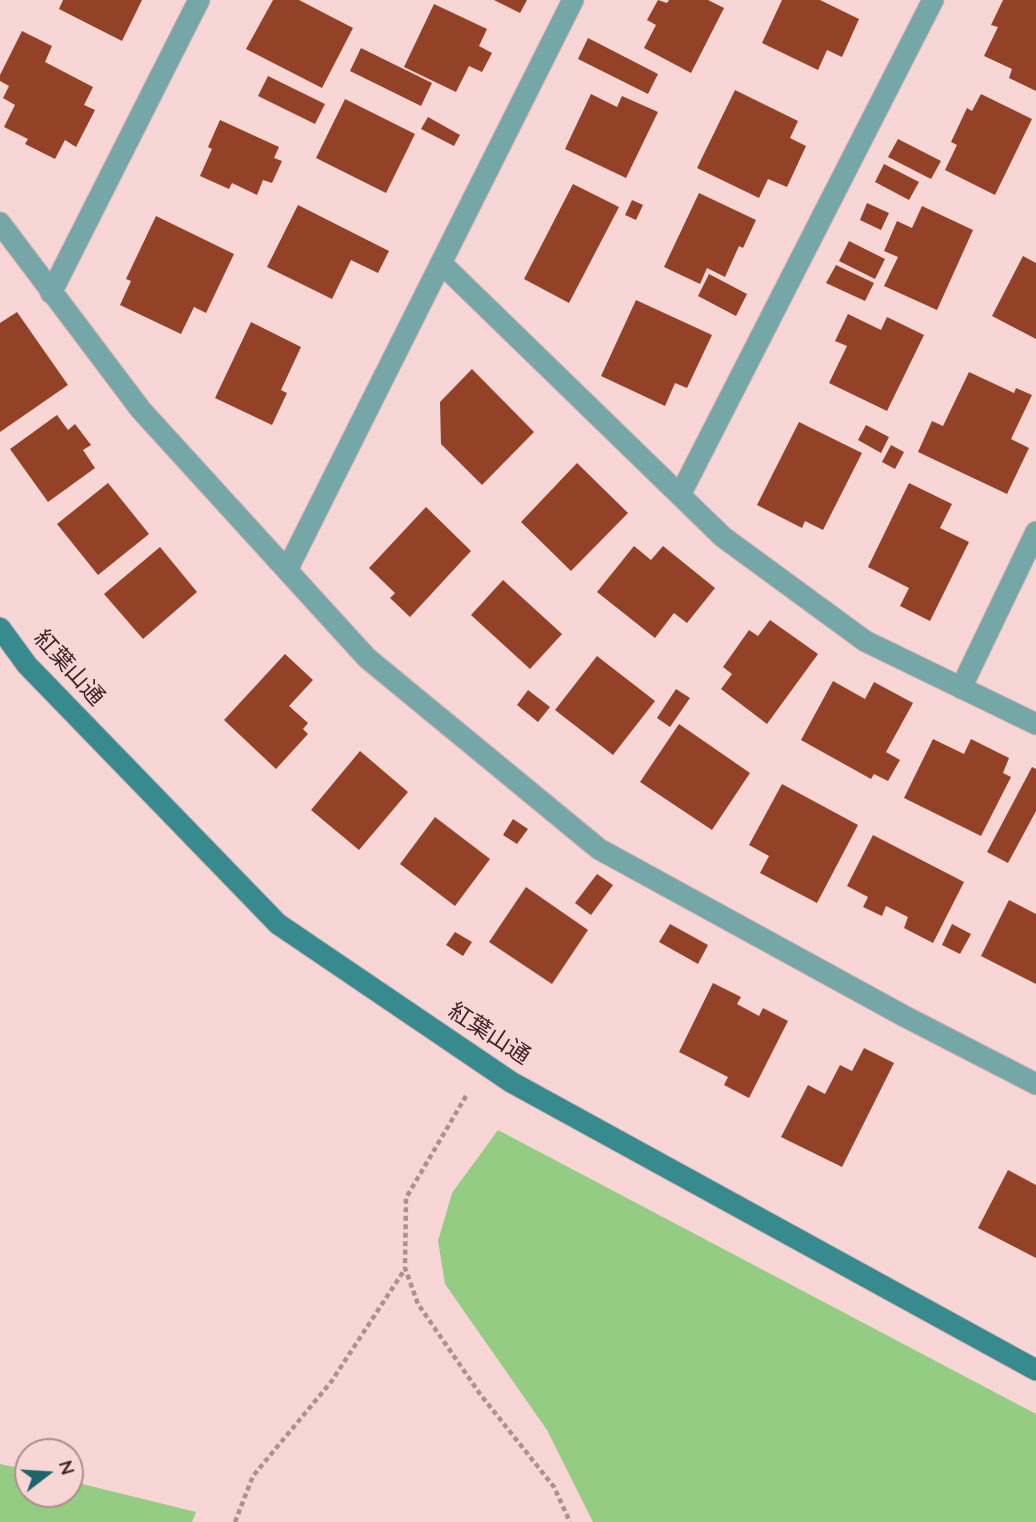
<!DOCTYPE html>
<meta charset="utf-8">
<style>
body{margin:0}
#map{position:relative;width:1036px;height:1522px;overflow:hidden;background:#f8d6d6;font-family:Quicksand,sans-serif}
canvas{display:block}
.north{position:absolute;left:14px;top:1438px;width:70px;height:70px;box-sizing:border-box;background:#f8d6d6;border:2px solid #af8e8e;border-radius:50%;rotate:73deg;font-size:19px;font-weight:700;line-height:28px;text-align:center;color:#412323}
.north::after{content:'';display:block;margin:auto;width:24px;height:32px;background:#19676a;clip-path:polygon(50% 0,100% 100%,50% 72%,0 100%)}
</style>
<div id="map">
<canvas width="1036" height="1522"></canvas>
<div class="north">N</div>
</div>
<script>
const ctx = document.querySelector('canvas').getContext('2d');
ctx.lineJoin = 'round';
function fill(path, color) { ctx.fillStyle = color; ctx.fill(path, 'evenodd'); }
function strokePath(path, color, width, dash) { ctx.strokeStyle = color; ctx.lineWidth = width; ctx.lineCap = dash ? 'butt' : 'round'; ctx.setLineDash(dash || []); ctx.stroke(path); }
function label(font, color, halo, rows, align = 'center') {
  ctx.font = font + ' Quicksand,"Noto Sans JP",sans-serif'; ctx.lineWidth = 7; ctx.setLineDash([]); ctx.textBaseline = 'middle'; ctx.strokeStyle = halo; ctx.fillStyle = color; for (const [text, x, y, turn = 0] of rows) {
    ctx.save(); ctx.translate(x, y); ctx.rotate((+turn || 0) * Math.PI / 180); ctx.textAlign = isNaN(turn) ? turn : align; if (halo) ctx.strokeText(text, 0, 0); ctx.fillText(text, 0, 0); ctx.restore();
  }
}
fill(new Path2D(`
 M 498,1130 L 1036,1414 L 1036,1522 L 593,1522 L 547,1430 L 445,1284 L 438,1241 L 452,1193 Z
 M 0,1464 L 28,1470 L 28,1494 L 70,1494 L 70,1481 L 196,1512 L 192,1522 L 0,1522 Z`), '#94cc83');
fill(new Path2D(`
 M 63,0 L 142,0 L 122,41 L 59,9 Z
 M 273,0 L 299,0 L 353,28 L 322,88 L 246,49 Z
 M 494,0 L 527,0 L 520,13 Z
 M 658,0 L 667,3 L 669,0 L 708,0 L 724,8 L 691,73 L 644,48 L 656,25 L 647,20 Z
 M 782,0 L 820,0 L 859,19 L 842,57 L 827,50 L 818,70 L 762,43 Z
 M 1003,0 L 1036,0 L 1036,91 L 1009,78 L 1012,69 L 984,56 L 998,27 L 991,25 Z
 M 434,4 L 487,29 L 479,46 L 492,53 L 482,72 L 469,66 L 456,92 L 404,67 Z
 M 22,31 L 52,46 L 45,62 L 93,87 L 84,105 L 95,110 L 76,147 L 65,140 L 55,159 L 25,144 L 28,139 L 4,127 L 15,105 L 3,98 L 9,86 L 0,81 L 0,75 Z
 M 588,38 L 658,74 L 648,94 L 578,59 Z
 M 361,48 L 432,83 L 421,106 L 350,71 Z
 M 268,76 L 325,104 L 315,124 L 258,96 Z
 M 735,90 L 798,121 L 790,138 L 806,146 L 787,187 L 768,179 L 759,198 L 697,168 Z
 M 591,94 L 617,107 L 622,96 L 658,112 L 626,178 L 565,149 Z
 M 981,94 L 1032,119 L 995,195 L 945,170 L 957,145 L 951,142 L 967,108 L 972,111 Z
 M 345,99 L 415,134 L 386,193 L 316,158 Z
 M 428,117 L 460,135 L 454,146 L 421,129 Z
 M 220,120 L 279,147 L 274,158 L 282,161 L 272,183 L 263,180 L 257,195 L 232,183 L 229,189 L 200,176 L 212,149 L 208,147 Z
 M 898,139 L 941,161 L 931,179 L 888,157 Z
 M 884,164 L 919,182 L 909,200 L 875,182 Z
 M 573,184 L 619,207 L 569,303 L 524,279 Z
 M 699,193 L 756,220 L 743,248 L 739,246 L 725,277 L 707,268 L 700,284 L 664,267 Z
 M 632,200 L 643,205 L 636,220 L 625,215 Z
 M 867,203 L 889,213 L 881,230 L 860,220 Z
 M 298,205 L 389,251 L 378,273 L 351,260 L 332,299 L 267,267 Z
 M 922,206 L 973,230 L 937,310 L 884,286 L 898,257 L 884,251 L 897,221 L 912,228 Z
 M 156,216 L 234,254 L 206,313 L 194,307 L 181,334 L 120,305 L 131,281 L 126,279 Z
 M 849,241 L 885,259 L 875,279 L 839,261 Z
 M 1023,256 L 1036,263 L 1036,339 L 992,316 Z
 M 836,265 L 874,283 L 865,301 L 826,283 Z
 M 709,274 L 747,294 L 736,316 L 698,296 Z
 M 636,300 L 712,335 L 687,388 L 675,383 L 665,406 L 601,376 Z
 M 17,312 L 68,385 L 0,432 L 0,323 Z
 M 848,314 L 881,330 L 887,317 L 924,335 L 887,411 L 829,383 L 847,346 L 835,341 Z
 M 251,322 L 301,347 L 281,390 L 287,393 L 272,425 L 215,398 Z
 M 472,369 L 534,432 L 482,485 L 441,444 L 440,402 Z
 M 969,372 L 1014,393 L 1016,388 L 1032,395 L 1011,439 L 1029,448 L 1007,494 L 918,452 L 932,421 L 943,426 Z
 M 57,415 L 68,430 L 75,424 L 91,445 L 83,450 L 95,468 L 48,502 L 10,449 Z
 M 799,422 L 862,453 L 823,530 L 805,521 L 802,528 L 757,505 Z
 M 866,425 L 889,437 L 881,453 L 858,440 Z
 M 891,445 L 904,452 L 895,469 L 882,462 Z
 M 577,463 L 628,513 L 571,571 L 521,522 Z
 M 108,483 L 149,534 L 98,575 L 57,524 Z
 M 909,483 L 952,504 L 940,528 L 969,542 L 930,621 L 900,606 L 909,588 L 868,567 Z
 M 426,507 L 471,551 L 410,617 L 390,598 L 395,593 L 369,568 Z
 M 634,546 L 651,560 L 663,546 L 715,588 L 687,623 L 674,613 L 655,638 L 597,592 Z
 M 160,547 L 197,592 L 143,639 L 104,594 Z
 M 503,580 L 562,634 L 530,669 L 471,615 Z
 M 770,620 L 818,654 L 767,724 L 721,689 L 732,674 L 723,667 L 749,630 L 758,636 Z
 M 285,654 L 313,680 L 289,706 L 308,723 L 303,729 L 308,734 L 276,769 L 224,720 Z
 M 597,656 L 655,701 L 613,755 L 555,710 Z
 M 833,681 L 865,699 L 874,682 L 913,703 L 886,752 L 900,760 L 888,781 L 874,774 L 871,779 L 801,740 Z
 M 676,689 L 690,698 L 670,727 L 657,718 Z
 M 528,690 L 550,707 L 538,722 L 517,705 Z
 M 679,724 L 750,773 L 712,830 L 640,782 Z
 M 933,739 L 964,754 L 971,739 L 1009,758 L 1003,773 L 1011,777 L 981,836 L 904,798 Z
 M 360,751 L 408,792 L 359,850 L 311,810 Z
 M 1032,767 L 1036,769 L 1036,811 L 1008,863 L 987,852 Z
 M 782,784 L 858,825 L 817,903 L 760,873 L 769,856 L 749,845 Z
 M 435,817 L 490,859 L 455,906 L 400,864 Z
 M 513,819 L 528,829 L 517,844 L 503,835 Z
 M 873,835 L 964,882 L 933,943 L 904,928 L 908,917 L 886,906 L 882,916 L 863,907 L 868,897 L 847,886 Z
 M 597,874 L 613,885 L 591,915 L 575,903 Z
 M 526,887 L 588,930 L 552,984 L 489,942 Z
 M 1009,900 L 1036,914 L 1036,984 L 981,956 Z
 M 670,924 L 708,945 L 698,964 L 659,942 Z
 M 952,924 L 971,934 L 960,954 L 942,945 Z
 M 455,932 L 472,942 L 463,956 L 446,945 Z
 M 713,983 L 741,997 L 737,1004 L 759,1016 L 763,1008 L 788,1021 L 749,1098 L 724,1085 L 728,1077 L 679,1052 Z
 M 864,1048 L 894,1063 L 842,1167 L 781,1137 L 808,1085 L 825,1094 L 840,1065 L 852,1071 Z
 M 1008,1170 L 1036,1185 L 1036,1258 L 978,1228 Z`), '#944227');
const street = new Path2D(`
 M 0,223 L 141,410 L 367,658 L 599,849 L 904,1016 L 1036,1084
 M 441,263 L 723,537 L 865,641 L 1036,724
 M 51,293 L 199,0
 M 680,495 L 933,0
 M 287,570 L 573,0
 M 961,688 L 1036,532`);
const secondary = new Path2D(`
 M 0,628 L 27,665 L 278,924 L 511,1082 L 1036,1370`);
strokePath(street, '#d3b2b2', 23);
strokePath(secondary, '#d3b2b2', 23);
strokePath(new Path2D(`
 M 466,1096 L 406,1198 L 405,1268 L 418,1304 L 480,1394 L 554,1487 L 570,1522
 M 235,1522 L 253,1476 L 331,1382 L 405,1269`), '#b08f8f', 4.5, [5, 3.5]);
strokePath(street, '#75a7a9', 21);
strokePath(secondary, '#378b8e', 21);
label('23px', '#412323', '#f8d6d6', [
 ["紅葉山通",69,668,48],
 ["紅葉山通",489,1034,33]
]);
</script>
